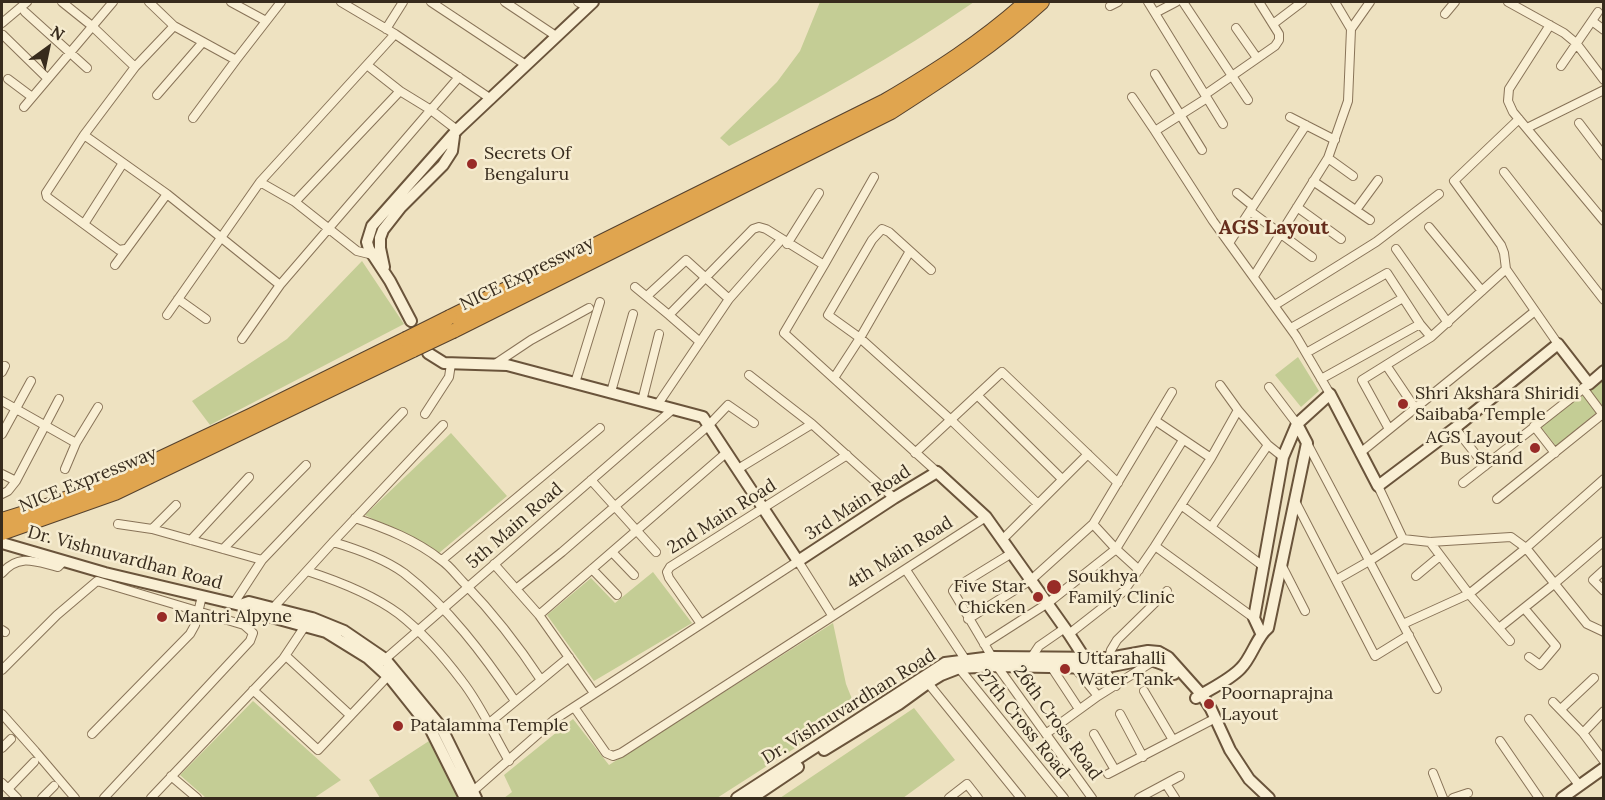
<!DOCTYPE html>
<style>
body{margin:0}
#map{position:relative;width:1605px;height:800px;overflow:hidden;background:#eee2c1;font-family:Lora,serif}
canvas{display:block}
.frame{position:absolute;inset:0;border:3px solid #372b1d;pointer-events:none}
.north{position:absolute;left:18px;top:18px;width:60px;height:60px;-webkit-text-stroke:4px #f6ecd0;paint-order:stroke;rotate:33deg;font-size:16px;font-weight:700;line-height:24px;text-align:center;color:#372b1d}
.north::after{content:'';display:block;margin:auto;width:21px;height:27px;background:#372b1d;clip-path:polygon(50% 0,100% 100%,50% 72%,0 100%)}
</style>
<div id="map">
<canvas width="1605" height="800"></canvas>
<div class="frame"></div>
<div class="north">N</div>
</div>
<script>
const ctx = document.querySelector('canvas').getContext('2d');
ctx.lineJoin = 'round';
function fill(path, color) { ctx.fillStyle = color; ctx.fill(path, 'evenodd'); }
function strokePath(path, color, width, dash) { ctx.strokeStyle = color; ctx.lineWidth = width; ctx.lineCap = dash ? 'butt' : 'round'; ctx.setLineDash(dash || []); ctx.stroke(path); }
function label(font, color, halo, rows, align = 'center') {
  ctx.font = font + ' Lora,serif'; ctx.lineWidth = 5; ctx.setLineDash([]); ctx.textBaseline = 'middle'; ctx.strokeStyle = halo; ctx.fillStyle = color; for (const [text, x, y, turn = 0] of rows) {
    ctx.save(); ctx.translate(x, y); ctx.rotate((+turn || 0) * Math.PI / 180); ctx.textAlign = isNaN(turn) ? turn : align; if (halo) ctx.strokeText(text, 0, 0); ctx.fillText(text, 0, 0); ctx.restore();
  }
}
fill(new Path2D(`
 M 820,2 L 974,2 C 896,56 813,101 729,146 L 720,138 L 777,82 L 800,51 Z
 M 362,261 L 404,324 L 210,425 L 192,401 L 287,339 Z
 M 1298,357 L 1319,391 L 1301,407 L 1275,375 Z
 M 1603,375 L 1603,407 L 1556,446 L 1540,426 Z
 M 451,433 L 507,496 L 439,553 L 365,515 Z
 M 653,572 L 692,623 L 594,681 L 547,615 L 591,578 L 615,603 Z
 M 833,623 L 846,684 L 856,709 L 717,798 L 504,798 L 512,792 L 504,775 L 573,719 L 609,765 Z
 M 253,701 L 341,780 L 314,798 L 206,798 L 180,775 Z
 M 914,708 L 955,760 L 903,798 L 780,798 Z
 M 429,741 L 458,798 L 380,798 L 369,780 Z`), '#c4cd95');
const street = new Path2D(`
 M 62,2 L 92,26 L 135,67
 M 149,2 L 174,26 L 236,60 L 281,2
 M 231,2 L 266,21
 M 341,2 L 395,34 L 491,99
 M 431,2 L 526,65
 M 505,2 L 556,36
 M 578,2 L 587,7
 M 1148,2 L 1207,98 L 1155,131 L 1213,221 L 1296,336 L 1330,394
 M 1183,2 L 1248,100
 M 1335,2 L 1351,29
 M 1508,2 L 1564,33 L 1576,43 L 1604,80
 M 1110,6 L 1118,2
 M 25,12 L 87,68
 M 1155,13 L 1176,2
 M 1445,14 L 1455,2
 M 1592,21 L 1604,30
 M 2,23 L 27,2
 M 1273,24 L 1302,2
 M 1550,25 L 1509,89 L 1508,101 L 1513,112 L 1604,221
 M 174,26 L 135,67 L 84,135 L 167,194 L 280,285
 M 1236,28 L 1257,58
 M 386,29 L 403,2
 M 3,35 L 47,78
 M 367,65 L 400,91 L 295,202 L 357,251 L 373,255
 M 1561,66 L 1598,12
 M 1155,74 L 1202,150
 M 8,79 L 32,97
 M 400,91 L 431,110 L 457,130
 M 1206,94 L 1275,46 L 1279,40 L 1279,34 L 1259,2
 M 157,95 L 203,42
 M 1132,97 L 1155,131
 M 1207,98 L 1223,124
 M 24,107 L 113,2
 M 1290,117 L 1335,140
 M 193,118 L 236,60
 M 1519,119 L 1454,181 L 1501,245 L 1504,253 L 1506,269 L 1558,344
 M 1579,123 L 1604,156
 M 1527,128 L 1604,90
 M 84,135 L 46,193 L 47,197 L 119,250 L 125,249
 M 1328,158 L 1353,176
 M 1504,172 L 1604,300
 M 1313,181 L 1370,220
 M 1237,193 L 1253,206
 M 295,202 L 260,182 L 395,34
 M 1297,207 L 1341,239
 M 1356,210 L 1378,180
 M 1250,211 L 1312,257
 M 84,224 L 123,163
 M 1429,227 L 1482,291
 M 1229,243 L 1306,125
 M 787,244 L 819,193
 M 1396,249 L 1448,323
 M 910,251 L 860,338 L 828,315 L 872,240 L 882,229 L 889,232 L 931,270
 M 115,265 L 167,194
 M 824,265 L 874,177
 M 1254,276 L 1328,158 L 1348,101 L 1351,29 L 1370,2
 M 635,287 L 669,315
 M 647,296 L 686,260 L 729,299
 M 178,299 L 206,319
 M 1275,305 L 1376,242 L 1439,194
 M 167,315 L 260,182
 M 1291,328 L 1387,273 L 1420,324 L 1431,337
 M 242,339 L 280,285 L 459,77
 M 700,342 L 669,315 L 753,229 L 759,227 L 766,229 L 824,265 L 784,333 L 937,472
 M 1306,353 L 1403,298
 M 495,364 L 531,340 L 589,308
 M 1386,365 L 1415,408
 M 2,372 L 5,366
 M 749,375 L 812,424 L 894,498
 M 834,378 L 860,338 L 950,419 L 1038,504
 M 1321,379 L 1420,324
 M 575,383 L 600,302
 M 1220,385 L 1238,410
 M 1269,387 L 1297,424
 M 1583,388 L 1604,416
 M 611,392 L 633,314
 M 977,395 L 1062,479
 M 2,401 L 76,443
 M 642,401 L 659,334
 M 658,404 L 729,299 L 781,240
 M 425,414 L 449,377 L 451,364
 M 1156,421 L 1211,458
 M 1534,426 L 1555,453
 M 1455,428 L 1485,466
 M 1389,429 L 1362,380 L 1431,337 L 1506,269
 M 2,434 L 31,381
 M 1307,443 L 1437,689
 M 915,453 L 1002,372 L 1118,483
 M 1360,453 L 1535,311
 M 65,469 L 76,443 L 98,407
 M 738,469 L 812,424
 M 2,474 L 16,481
 M 591,480 L 656,552
 M 1463,483 L 1589,384
 M 1378,486 L 1403,539 L 1430,542 L 1511,537 L 1526,548 L 1587,624 L 1604,632
 M 2,494 L 8,491 L 16,481 L 59,399
 M 1497,499 L 1604,413
 M 1295,501 L 1375,656 L 1409,635
 M 176,505 L 152,529 L 262,560 L 234,603
 M 1181,505 L 1263,566
 M 355,518 C 385,528 416,540 441,560 C 450,566 456,575 464,583 C 492,612 518,645 541,680
 M 118,524 L 152,529
 M 1093,524 L 1116,549 L 1139,570
 M 1212,526 L 1268,445
 M 191,540 L 249,477
 M 1002,540 L 1088,454
 M 333,542 C 357,549 383,558 404,573 C 448,607 484,655 515,701
 M 1430,542 L 1469,594 L 1510,641
 M 223,549 L 306,465
 M 612,552 L 634,575
 M 262,560 L 403,412
 M 442,560 L 600,428
 M 494,564 L 539,615 L 594,693
 M 1281,564 L 1305,611
 M 592,569 L 617,595
 M 906,570 L 965,659
 M 1604,570 L 1593,580 L 1604,591
 M 307,571 C 338,581 372,594 399,614 C 422,632 444,657 462,681 C 481,705 493,734 509,761
 M 2,573 C 19,553 36,562 58,567 L 64,561
 M 1416,576 L 1440,556
 M 1336,580 L 1371,560 L 1403,539
 M 516,589 L 562,552 L 708,426 L 728,405 L 754,423
 M 274,607 L 333,542 L 443,425
 M 1524,608 L 1556,646 L 1540,665 L 1529,657
 M 539,615 L 726,453
 M 1254,618 L 1155,546 L 1211,458 L 1238,410 L 1268,445 L 1283,457
 M 968,619 L 1031,580 L 1093,524 L 1172,392
 M 701,624 L 669,578 L 667,572 L 670,567 L 847,455
 M 1403,624 L 1469,594 L 1526,548 L 1604,479
 M 1499,628 L 1554,584 L 1604,541
 M 2,630 L 5,632
 M 1069,634 L 1124,591 L 1155,546
 M 984,644 L 1048,603 L 1116,549 L 1183,440
 M 286,656 L 350,715
 M 992,657 L 953,591 L 955,588 L 1012,553
 M 1031,658 L 1039,646 L 1065,628
 M 1109,658 L 1111,650 L 1117,640 L 1167,591
 M 383,661 L 673,409
 M 1101,665 L 1116,686
 M 997,666 L 1092,798
 M 959,668 L 1064,798
 M 1052,668 L 1079,709
 M 1075,668 L 1098,696
 M 2,670 L 57,615 L 97,581 L 244,625 L 253,633 L 250,641 L 104,798
 M 928,683 L 1021,798
 M 253,690 L 318,750 L 388,676
 M 1144,691 L 1173,740
 M 1553,702 L 1583,733 L 1604,761
 M 574,707 L 606,753 L 613,756 L 621,753 L 986,517
 M 1561,709 L 1594,678
 M 2,714 L 35,751 L 75,798
 M 1120,714 L 1143,757
 M 1529,719 L 1579,785
 M 488,724 L 569,657
 M 1047,733 L 1098,696 L 1155,660
 M 1583,733 L 1604,711
 M 92,734 L 190,634 L 195,625 L 202,596
 M 1094,734 L 1115,770
 M 1500,741 L 1539,798
 M 2,748 L 11,739
 M 1433,773 L 1443,798
 M 1108,774 L 1210,721
 M 171,776 L 197,798
 M 2,783 L 17,798
 M 1166,784 L 1175,798
 M 8,789 L 34,762
 M 472,792 L 554,720 L 798,561 L 832,615
 M 42,798 L 54,786
 M 151,798 L 283,659 L 305,626
 M 949,798 L 967,784 L 978,798
 M 1139,798 L 1180,776
 M 1453,798 L 1468,793`);
const secondary = new Path2D(`
 M 384,267 L 380,248 L 380,238 L 383,230 L 401,207 L 443,165 L 452,151 L 454,136
 M 411,321 L 390,281 L 369,249 L 367,242 L 372,226 L 457,130 L 593,2
 M 428,353 L 444,363 L 507,365 L 703,417 L 798,561 L 894,498 L 937,472 L 986,517 L 1069,634 L 1091,668
 M 2,543 L 105,573 L 240,605 L 246,610 L 326,632 L 368,658 L 391,679 L 430,728 L 465,798
 M 240,605 L 249,602 L 312,618 L 344,631 L 385,659 L 441,727 L 476,798
 M 1261,633 L 1254,618 L 1283,457 L 1297,424 L 1330,394 L 1378,486 L 1455,428 L 1558,344 L 1589,384 L 1604,371
 M 1196,698 C 1210,689 1230,680 1241,668 C 1252,657 1257,636 1268,628 L 1307,443 L 1297,424
 M 824,750 L 899,704 L 928,683 L 941,675 L 959,668 L 997,666 L 1102,668 L 1148,659 L 1165,665 L 1174,674
 M 737,798 L 945,663 L 992,657 L 1109,658 L 1148,651 L 1159,652 L 1168,657 L 1202,695 L 1211,709 L 1230,750 L 1249,779 L 1269,798
 M 752,798 L 798,767
 M 1562,798 L 1604,768`);
const highway = new Path2D(`
 M 450,317 L 885,101 C 934,72 983,41 1026,2
 M 453,331 L 891,112 C 944,78 996,44 1042,2
 M 2,520 L 47,506 L 110,482 L 250,416 L 406,339
 M 2,533 L 115,493 L 413,350`);
strokePath(street, '#887358', 10);
strokePath(secondary, '#6a543b', 14);
strokePath(highway, '#55412d', 16);
strokePath(street, '#f9efd4', 8);
strokePath(secondary, '#f9efd4', 10);
strokePath(highway, '#e0a54f', 14);
const highwayBridge = new Path2D(`
 M 406,339 L 450,317
 M 413,350 L 453,331`);
strokePath(highwayBridge, '#55412d', 16, []);
strokePath(highwayBridge, '#e0a54f', 14);
for (const [x, y, r, color] of [
 [472,164,6,"#982b27"],
 [1403,404,6,"#982b27"],
 [1535,448,6,"#982b27"],
 [1054,587,8,"#982b27"],
 [1038,597,6,"#982b27"],
 [162,617,6,"#982b27"],
 [1065,669,6,"#982b27"],
 [1209,704,6,"#982b27"],
 [398,726,6,"#982b27"]
]) { const dot = new Path2D(); dot.arc(x, y, r, 0, 2 * Math.PI); ctx.fillStyle = color; ctx.fill(dot); strokePath(dot, '#f6ecd0', 2); }
label('18px', '#372b1d', '#f6ecd0', [
 ["Secrets Of",484,154],
 ["Bengaluru",484,175],
 ["Shri Akshara Shiridi",1415,394],
 ["Saibaba Temple",1415,415],
 ["AGS Layout",1523,438,"right"],
 ["Bus Stand",1523,459,"right"],
 ["Soukhya",1068,577],
 ["Family Clinic",1068,598],
 ["Five Star",1026,587,"right"],
 ["Chicken",1026,608,"right"],
 ["Mantri Alpyne",174,617],
 ["Uttarahalli",1077,659],
 ["Water Tank",1077,680],
 ["Poornaprajna",1221,694],
 ["Layout",1221,715],
 ["Patalamma Temple",410,726]
], 'left');
label('18px', '#372b1d', '#f6ecd0', [
 ["NICE Expressway",527,274,-26],
 ["NICE Expressway",88,480,-22],
 ["3rd Main Road",858,503,-33],
 ["2nd Main Road",722,517,-32],
 ["5th Main Road",515,526,-41],
 ["4th Main Road",900,553,-32],
 ["Dr. Vishnuvardhan Road",125,558,15],
 ["Dr. Vishnuvardhan Road",849,707,-32],
 ["26th Cross Road",1057,723,54],
 ["27th Cross Road",1023,724,51]
]);
label('bold 20px', '#652d1c', '#f6ecd0', [
 ["AGS Layout",1274,228]
]);
</script>
